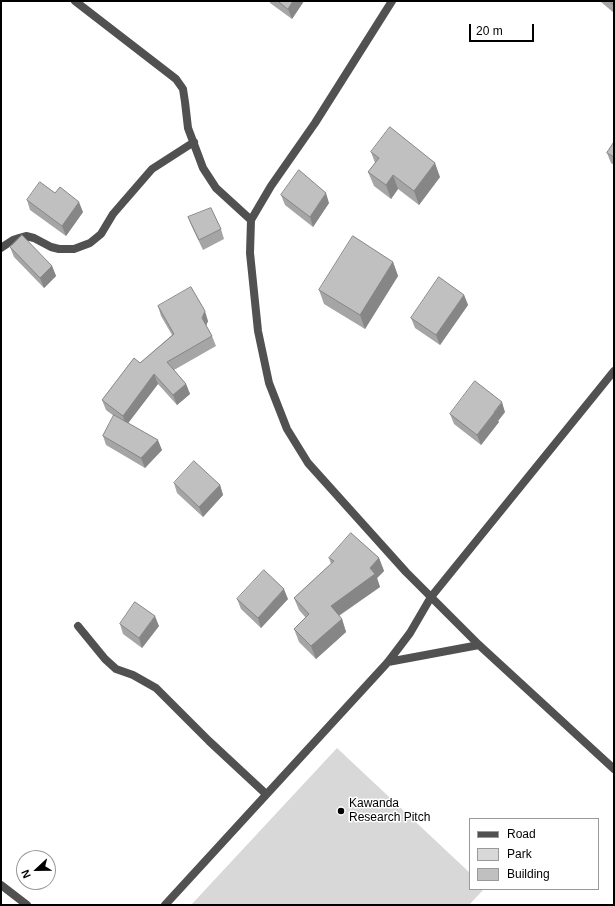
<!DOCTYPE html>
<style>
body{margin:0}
#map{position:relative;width:615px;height:906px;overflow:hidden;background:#fff;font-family:Helvetica,sans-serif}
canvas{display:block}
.frame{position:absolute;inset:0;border:2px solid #000;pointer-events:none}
.legend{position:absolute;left:469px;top:818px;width:130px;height:72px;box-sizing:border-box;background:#fff;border:1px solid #999;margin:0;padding:5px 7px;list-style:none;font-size:12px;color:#000}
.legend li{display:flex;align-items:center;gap:8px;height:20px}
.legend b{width:20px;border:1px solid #999}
.north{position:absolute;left:16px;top:850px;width:40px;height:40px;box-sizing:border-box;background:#fff;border:1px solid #999;border-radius:50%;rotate:248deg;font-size:11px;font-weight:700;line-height:16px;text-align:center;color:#000}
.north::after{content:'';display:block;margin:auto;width:14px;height:18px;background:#000;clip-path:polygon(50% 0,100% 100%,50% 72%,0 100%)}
.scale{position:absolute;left:469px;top:24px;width:65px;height:18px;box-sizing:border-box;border:2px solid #000;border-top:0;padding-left:5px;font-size:12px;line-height:14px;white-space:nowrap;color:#000;-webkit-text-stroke:3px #fff;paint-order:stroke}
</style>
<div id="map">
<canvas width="615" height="906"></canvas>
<div class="frame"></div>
<ul class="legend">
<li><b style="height:5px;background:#515151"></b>Road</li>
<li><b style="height:11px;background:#d8d8d8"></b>Park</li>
<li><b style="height:11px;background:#c0c0c0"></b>Building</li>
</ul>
<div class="north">N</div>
<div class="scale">20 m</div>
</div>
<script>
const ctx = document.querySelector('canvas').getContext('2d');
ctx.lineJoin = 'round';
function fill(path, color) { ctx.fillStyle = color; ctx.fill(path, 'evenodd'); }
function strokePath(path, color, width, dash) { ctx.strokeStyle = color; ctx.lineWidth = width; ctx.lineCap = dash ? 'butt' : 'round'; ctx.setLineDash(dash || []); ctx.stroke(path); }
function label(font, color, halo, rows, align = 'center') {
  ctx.font = font + ' Helvetica,sans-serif'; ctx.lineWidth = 3; ctx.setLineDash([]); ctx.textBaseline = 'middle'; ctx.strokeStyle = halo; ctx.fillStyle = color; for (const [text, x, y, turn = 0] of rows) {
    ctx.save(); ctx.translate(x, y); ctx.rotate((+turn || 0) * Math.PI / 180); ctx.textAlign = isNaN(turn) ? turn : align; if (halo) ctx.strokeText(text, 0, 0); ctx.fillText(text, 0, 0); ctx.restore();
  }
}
fill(new Path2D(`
 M 337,748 L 470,873 L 470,889 L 484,889 L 469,905 L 191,905 Z`), '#d8d8d8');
strokePath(new Path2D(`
 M 75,1 L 176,79 L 183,89 L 185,102 L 188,128 L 203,168 L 216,188 L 251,220
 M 392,1 L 315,123 L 271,186 L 251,220 L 250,253 L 258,331 L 269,383 L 287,429 L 308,463 L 406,572 L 479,645 L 614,769
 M 1,248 L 13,240 L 19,238 L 26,236 L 34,238 L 51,247 L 59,249 L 74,249 L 90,243 L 101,234 L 113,214 L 152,169 L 194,142
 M 78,626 L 105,659 L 116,669 L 133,675 L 156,688 L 209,741 L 266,794
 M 388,662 L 479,645
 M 1,885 L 27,905
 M 165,905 L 388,662 L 410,633 L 431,597 L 614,371`), '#515151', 8);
fill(new Path2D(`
 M 269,1 L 304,1 L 292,19 L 270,3 Z
 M 601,1 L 614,1 L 614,13 L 601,2 Z
 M 614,142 L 614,165 L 611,163 L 607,153 Z
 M 371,152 L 440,177 L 419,205 L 398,189 L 391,199 L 374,186 L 368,172 L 375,163 Z
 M 281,195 L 329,203 L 313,227 L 285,205 Z
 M 27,200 L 83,212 L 66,236 L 30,210 Z
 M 188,217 L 221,229 L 224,239 L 203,250 L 192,227 Z
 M 10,247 L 52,266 L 56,276 L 44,288 L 14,257 Z
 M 393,262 L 398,276 L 365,329 L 324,304 L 319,290 Z
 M 464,295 L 468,305 L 440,345 L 415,328 L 411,318 Z
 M 158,306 L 208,321 L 206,326 L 212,336 L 216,346 L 174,370 L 186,384 L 190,394 L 177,405 L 158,384 L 128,423 L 162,450 L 145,468 L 106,445 L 103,436 L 114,416 L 106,410 L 102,400 L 140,363 L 172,335 L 161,316 Z
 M 505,412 L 498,421 L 499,422 L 481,445 L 454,424 L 450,414 Z
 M 174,483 L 220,485 L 223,495 L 203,517 L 177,493 Z
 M 329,558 L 379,558 L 384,571 L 377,578 L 380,587 L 339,616 L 342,619 L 346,632 L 316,659 L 299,642 L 294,629 L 306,618 L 299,610 L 294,598 L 331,564 Z
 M 237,599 L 288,599 L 261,628 L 241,609 Z
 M 120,624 L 159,626 L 142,648 L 123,634 Z`), '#a5a5a5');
fill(new Path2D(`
 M 293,1 L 304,1 L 292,19 L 288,9 Z
 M 435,163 L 440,177 L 419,205 L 414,191 Z
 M 393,175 L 398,189 L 391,199 L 386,185 Z
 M 326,193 L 329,203 L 313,227 L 310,217 Z
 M 79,202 L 83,212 L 66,236 L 62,226 Z
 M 393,262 L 398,276 L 365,329 L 360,315 Z
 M 52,266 L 56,276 L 44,288 L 40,278 Z
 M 464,295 L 468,305 L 440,345 L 436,335 Z
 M 205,311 L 208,321 L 205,328 L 202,318 Z
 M 154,374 L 158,384 L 126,426 L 123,416 Z
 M 186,384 L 190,394 L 177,405 L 173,395 Z
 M 502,402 L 505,412 L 498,421 L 499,422 L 481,445 L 477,435 Z
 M 158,440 L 162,450 L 145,468 L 141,458 Z
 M 220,485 L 223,495 L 203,517 L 199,507 Z
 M 379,558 L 384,571 L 377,578 L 380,587 L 335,618 L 331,606 L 370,568 Z
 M 284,589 L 288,599 L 261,628 L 258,618 Z
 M 155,616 L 159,626 L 142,648 L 139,638 Z
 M 342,619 L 346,632 L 316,659 L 311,646 Z`), '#868686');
const building = new Path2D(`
 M 278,1 L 293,1 L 288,9 Z
 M 610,1 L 614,1 L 614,5 Z
 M 390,127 L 435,163 L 414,191 L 393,175 L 386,185 L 368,172 L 379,158 L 371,152 Z
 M 614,142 L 614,157 L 607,153 Z
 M 299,170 L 326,193 L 310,217 L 281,195 Z
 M 40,182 L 55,193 L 60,187 L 79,202 L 62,226 L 27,200 Z
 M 211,208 L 221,229 L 199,240 L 188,217 Z
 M 22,235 L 52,266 L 40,278 L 10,247 Z
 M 353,236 L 393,262 L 360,315 L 319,290 Z
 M 439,277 L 464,295 L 436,335 L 411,318 Z
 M 191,287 L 205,311 L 202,318 L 212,336 L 167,362 L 186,384 L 173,395 L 154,374 L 123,416 L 102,400 L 134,358 L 140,363 L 174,334 L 158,306 Z
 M 475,381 L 502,402 L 494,412 L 495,412 L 477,435 L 450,414 Z
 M 114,415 L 158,440 L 141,458 L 103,436 Z
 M 194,461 L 220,485 L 199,507 L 174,483 Z
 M 351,533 L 379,558 L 370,568 L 375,574 L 331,606 L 342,619 L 311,646 L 294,629 L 309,614 L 294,598 L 334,561 L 329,558 Z
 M 264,570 L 284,589 L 258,618 L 237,599 Z
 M 135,602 L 155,616 L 139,638 L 120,624 Z`);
fill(building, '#c0c0c0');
strokePath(building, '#868686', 1);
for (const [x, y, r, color] of [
 [341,811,4,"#000"]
]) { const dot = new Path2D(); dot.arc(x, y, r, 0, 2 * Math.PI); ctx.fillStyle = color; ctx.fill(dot); strokePath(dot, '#fff', 1.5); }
label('12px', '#000', '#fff', [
 ["Kawanda",349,804],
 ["Research Pitch",349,818]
], 'left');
</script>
